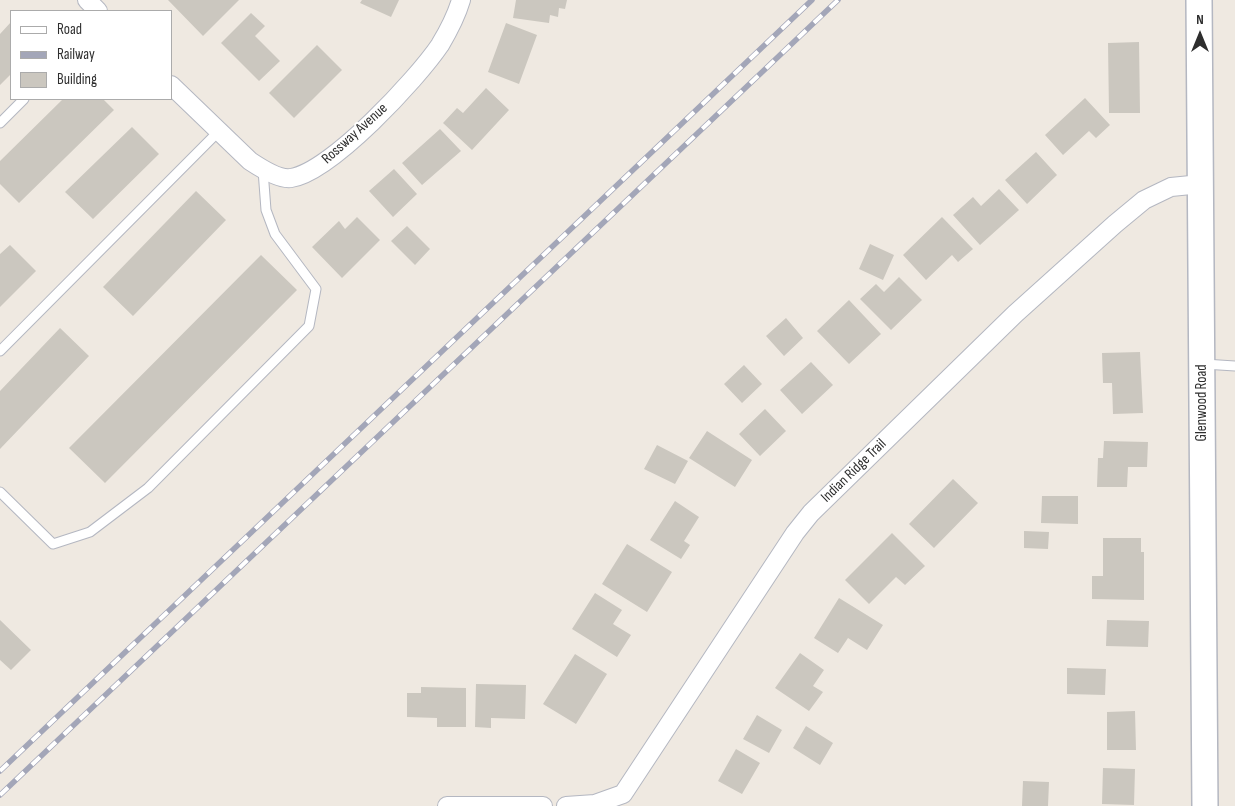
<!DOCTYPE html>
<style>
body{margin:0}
#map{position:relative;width:1235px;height:806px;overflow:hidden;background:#efe9e1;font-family:"Sofia Sans Condensed",sans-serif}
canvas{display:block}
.legend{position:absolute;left:10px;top:10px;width:162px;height:90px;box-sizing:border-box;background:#fff;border:1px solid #ababab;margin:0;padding:6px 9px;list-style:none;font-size:15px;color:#2e2e2e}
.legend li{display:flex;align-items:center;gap:10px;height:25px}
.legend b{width:25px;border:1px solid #ababab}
.north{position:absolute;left:1175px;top:10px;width:50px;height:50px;-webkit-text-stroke:4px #fff;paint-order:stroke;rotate:0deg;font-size:14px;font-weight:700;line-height:20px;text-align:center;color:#2e2e2e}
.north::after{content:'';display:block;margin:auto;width:18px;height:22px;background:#2e2e2e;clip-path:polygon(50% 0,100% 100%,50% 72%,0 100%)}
</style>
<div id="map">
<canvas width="1235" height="806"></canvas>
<ul class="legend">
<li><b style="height:6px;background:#fff"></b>Road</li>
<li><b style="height:6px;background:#a3a6b8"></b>Railway</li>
<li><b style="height:14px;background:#cbc7bf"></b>Building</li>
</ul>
<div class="north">N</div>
</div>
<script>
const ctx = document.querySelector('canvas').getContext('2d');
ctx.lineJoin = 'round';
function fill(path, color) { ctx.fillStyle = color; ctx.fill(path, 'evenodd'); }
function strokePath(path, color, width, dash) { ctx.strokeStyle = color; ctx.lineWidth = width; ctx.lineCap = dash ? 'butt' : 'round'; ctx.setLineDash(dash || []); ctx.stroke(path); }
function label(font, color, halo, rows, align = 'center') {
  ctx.font = font + ' "Sofia Sans Condensed",sans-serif'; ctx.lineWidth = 4; ctx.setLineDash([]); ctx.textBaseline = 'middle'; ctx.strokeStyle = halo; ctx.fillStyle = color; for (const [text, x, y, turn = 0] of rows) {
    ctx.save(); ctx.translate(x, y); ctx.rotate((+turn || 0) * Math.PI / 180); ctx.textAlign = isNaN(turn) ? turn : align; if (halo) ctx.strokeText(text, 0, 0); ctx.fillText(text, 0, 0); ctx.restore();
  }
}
fill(new Path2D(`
 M 168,0 L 239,0 L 203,36 Z
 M 362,0 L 399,0 L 391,17 L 360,3 Z
 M 516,0 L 567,0 L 565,9 L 559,8 L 558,17 L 550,15 L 549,23 L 513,18 Z
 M 251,13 L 265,26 L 255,36 L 280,61 L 259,81 L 221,43 Z
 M 11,22 L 11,74 L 0,85 L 0,34 Z
 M 506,23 L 537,35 L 519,84 L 488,72 Z
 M 1139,42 L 1140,113 L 1109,113 L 1108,43 Z
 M 317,45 L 342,70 L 294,118 L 269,93 Z
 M 486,88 L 509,110 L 472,150 L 443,123 L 457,108 L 463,113 Z
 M 1085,98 L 1110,125 L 1096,138 L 1089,131 L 1063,155 L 1045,135 Z
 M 63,99 L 103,99 L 114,110 L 19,203 L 0,184 L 0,161 Z
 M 132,127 L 159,154 L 93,219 L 65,192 Z
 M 440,129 L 461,151 L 422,185 L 402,163 Z
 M 1036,152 L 1057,175 L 1027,204 L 1005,180 Z
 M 394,169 L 417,194 L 393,217 L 369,191 Z
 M 999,189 L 1019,210 L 980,245 L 953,215 L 973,197 L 981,206 Z
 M 196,191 L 226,220 L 133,316 L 103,287 Z
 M 357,217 L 380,240 L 342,278 L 312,247 L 339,221 L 345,229 Z
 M 942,217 L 973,249 L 958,262 L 952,255 L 926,280 L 903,255 Z
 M 407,226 L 430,249 L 415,265 L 391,241 Z
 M 870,244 L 894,255 L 883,280 L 859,269 Z
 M 10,245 L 36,271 L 0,307 L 0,254 Z
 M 261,255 L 297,290 L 105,483 L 69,448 Z
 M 899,277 L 922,300 L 891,330 L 860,299 L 876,284 L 884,292 Z
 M 849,300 L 881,334 L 849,364 L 817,331 Z
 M 786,318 L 803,338 L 784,356 L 766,336 Z
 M 60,328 L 89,356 L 0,449 L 0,391 Z
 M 1140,352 L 1143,413 L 1113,414 L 1112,383 L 1103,383 L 1102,353 Z
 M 811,362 L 833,385 L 802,414 L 780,390 Z
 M 744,365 L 762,384 L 742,403 L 724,384 Z
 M 765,409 L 786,431 L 760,456 L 739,434 Z
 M 707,431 L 752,460 L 735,487 L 689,458 Z
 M 1104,441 L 1148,442 L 1147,467 L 1128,467 L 1127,487 L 1097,487 L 1098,458 L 1103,458 Z
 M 657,445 L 688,461 L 675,484 L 644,469 Z
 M 953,479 L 978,503 L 934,548 L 909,524 Z
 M 1042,496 L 1078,496 L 1078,524 L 1041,523 Z
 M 675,501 L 699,517 L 684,541 L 690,545 L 681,559 L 650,540 Z
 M 1024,531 L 1049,532 L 1048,549 L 1024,548 Z
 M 892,533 L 925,566 L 905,585 L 896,577 L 869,604 L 845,580 Z
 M 1103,538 L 1141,538 L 1141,552 L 1144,552 L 1144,600 L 1092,599 L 1092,576 L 1103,576 Z
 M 627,544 L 672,572 L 647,612 L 602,584 Z
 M 595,593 L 622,610 L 613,624 L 631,635 L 617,657 L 572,629 Z
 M 839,598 L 883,625 L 867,650 L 848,638 L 838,653 L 814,638 Z
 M 0,620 L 31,650 L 11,670 L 0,660 Z
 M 1107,620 L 1149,621 L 1148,647 L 1106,646 Z
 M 800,653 L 824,670 L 813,686 L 823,692 L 809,711 L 775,688 Z
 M 575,654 L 607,674 L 576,724 L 543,704 Z
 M 1067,668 L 1106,669 L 1105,695 L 1067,694 Z
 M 476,684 L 526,685 L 525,719 L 491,718 L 491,728 L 475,727 Z
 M 421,687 L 466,688 L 466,727 L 437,727 L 437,718 L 407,717 L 407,693 L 421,693 Z
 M 1135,711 L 1136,750 L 1107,750 L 1107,712 Z
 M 757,715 L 782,730 L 769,753 L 743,739 Z
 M 806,726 L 833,743 L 820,765 L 793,748 Z
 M 736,749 L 760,763 L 742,794 L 718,781 Z
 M 1103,768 L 1135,769 L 1134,805 L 1102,804 Z
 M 1023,781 L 1049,782 L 1048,806 L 1022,806 Z`), '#cbc7bf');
const lane = new Path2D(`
 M 0,123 L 24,99
 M 0,351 L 219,131
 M 1204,364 L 1235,366
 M 0,492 L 53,544 L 90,532 L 148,488 L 309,326 L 316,289 L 275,234 L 266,210 L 263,170`);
const street = new Path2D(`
 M 87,0 L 98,11
 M 171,85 L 250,161 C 259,167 279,180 291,178 C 331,172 417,79 440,45 C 449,30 456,17 461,0
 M 447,806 L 543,806
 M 566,806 L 595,804 L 623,794 L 795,533 L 811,513 L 1015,314 L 1115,224 L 1144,200 L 1171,187 L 1201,184`);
const secondary = new Path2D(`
 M 1199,0 L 1205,806`);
strokePath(lane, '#b4b7c1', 11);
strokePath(street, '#b4b7c1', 20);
strokePath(secondary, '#b4b7c1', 28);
strokePath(lane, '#fff', 9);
strokePath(street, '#fff', 18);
strokePath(secondary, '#fff', 25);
const rail = new Path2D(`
 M 0,771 L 812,0
 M 0,795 L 838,0`);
strokePath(rail, '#a3a6b8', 5.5);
strokePath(rail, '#fff', 4, [11]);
label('15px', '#2e2e2e', '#fff', [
 ["Rossway Avenue",355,134,-42],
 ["Glenwood Road",1202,403,-90],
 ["Indian Ridge Trail",854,471,-44]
]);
</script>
